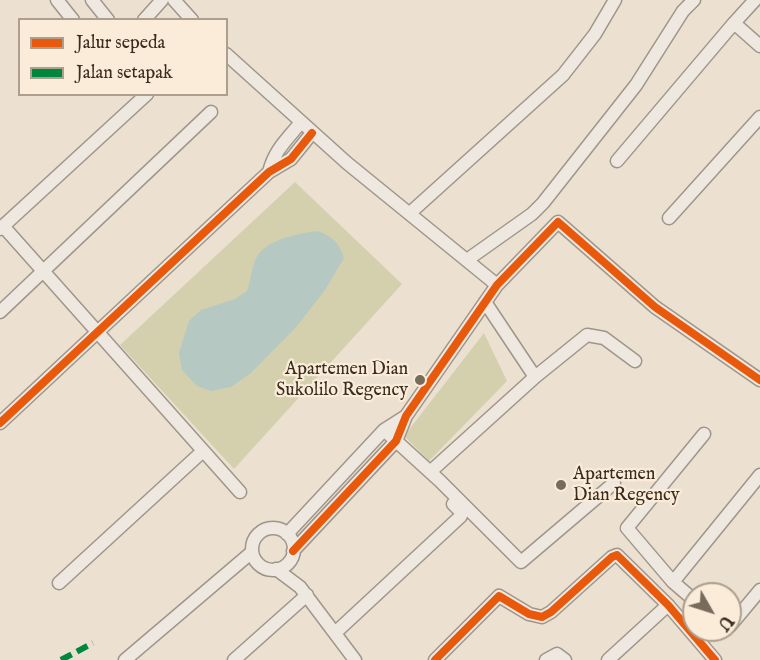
<!DOCTYPE html>
<style>
body{margin:0}
#map{position:relative;width:760px;height:660px;overflow:hidden;background:#ece0d0;font-family:"IM FELL English",serif}
canvas{display:block}
.legend{position:absolute;left:18px;top:18px;width:210px;height:78px;box-sizing:border-box;background:#faecd9;border:2px solid #ac9f8e;margin:0;padding:8px 10px;list-style:none;font-size:18px;color:#382c1e}
.legend li{display:flex;align-items:center;gap:12px;height:30px}
.legend b{width:30px;border:2px solid #ac9f8e}
.north{position:absolute;left:682px;top:582px;width:60px;height:60px;box-sizing:border-box;background:#faecd9;border:2px solid #ac9f8e;border-radius:50%;rotate:129deg;font-size:16px;font-weight:700;line-height:24px;text-align:center;color:#382c1e}
.north::after{content:'';display:block;margin:auto;width:21px;height:27px;background:#776b5c;clip-path:polygon(50% 0,100% 100%,50% 72%,0 100%)}
</style>
<div id="map">
<canvas width="760" height="660"></canvas>
<ul class="legend">
<li><b style="height:8px;background:#e8590c"></b>Jalur sepeda</li>
<li><b style="height:8px;background:#00873e"></b>Jalan setapak</li>
</ul>
<div class="north">U</div>
</div>
<script>
const ctx = document.querySelector('canvas').getContext('2d');
ctx.lineJoin = 'round';
function fill(path, color) { ctx.fillStyle = color; ctx.fill(path, 'evenodd'); }
function strokePath(path, color, width, dash) { ctx.strokeStyle = color; ctx.lineWidth = width; ctx.lineCap = dash ? 'butt' : 'round'; ctx.setLineDash(dash || []); ctx.stroke(path); }
function label(font, color, halo, rows, align = 'center') {
  ctx.font = font + ' "IM FELL English",serif'; ctx.lineWidth = 4.5; ctx.setLineDash([]); ctx.textBaseline = 'middle'; ctx.strokeStyle = halo; ctx.fillStyle = color; for (const [text, x, y, turn = 0] of rows) {
    ctx.save(); ctx.translate(x, y); ctx.rotate((+turn || 0) * Math.PI / 180); ctx.textAlign = isNaN(turn) ? turn : align; if (halo) ctx.strokeText(text, 0, 0); ctx.fillText(text, 0, 0); ctx.restore();
  }
}
fill(new Path2D(`
 M 295,182 L 402,284 L 234,469 L 120,345 Z
 M 484,333 L 507,381 L 429,461 L 404,436 Z`), '#d4d0ae');
fill(new Path2D(`
 M 318,231 C 333,237 339,243 344,258 L 325,290 L 297,326 L 251,373 L 231,387 L 211,391 L 197,386 L 182,370 L 179,353 L 189,321 L 201,310 L 235,299 L 247,291 C 251,280 252,263 258,255 C 269,239 300,233 318,231 Z`), '#b5c8c1');
const minor = new Path2D(`
 M 57,0 L 73,20
 M 92,0 L 108,20
 M 174,0 L 192,20
 M 144,20 L 162,0
 M 734,23 L 760,46
 M 226,54 L 347,163 L 497,285
 M 617,161 L 734,23 L 755,0
 M 269,172 C 275,149 287,140 301,122
 M 410,213 L 563,75 L 595,34 L 615,0
 M 669,218 L 760,117
 M 3,226 L 240,492
 M 0,229 L 147,94
 M 467,260 L 532,214 L 543,203 L 636,85 L 683,11 L 694,0
 M 0,312 L 211,112
 M 535,377 L 587,335 L 604,338 L 635,361
 M 0,423 L 269,172 L 291,159 L 312,133
 M 384,430 L 440,481 L 521,562 L 614,483
 M 430,472 L 535,377 L 485,302
 M252 549a21 21 0 1 1 42 0a21 21 0 1 1-42 0Z
 M 287,534 L 384,430 L 406,416
 M 293,551 L 396,441 L 406,416 L 497,285 L 558,222 L 655,307 L 760,380
 M 276,569 L 300,587 L 355,660
 M 673,582 L 760,475
 M 59,583 L 203,451
 M 694,600 L 673,582 L 627,528 L 704,434
 M 730,626 L 760,590
 M 335,633 L 461,516 L 461,512 L 453,504
 M 125,660 L 252,552
 M 234,660 L 307,595
 M 435,660 L 499,596 L 529,614 L 542,617 L 551,612 L 612,557 L 617,555 L 668,605 L 715,660
 M 546,660 L 557,654 L 565,660
 M 608,660 L 668,605`);
strokePath(minor, '#9e968b', 15);
strokePath(minor, '#efe8e1', 12);
strokePath(new Path2D(`
 M 61,660 L 93,643`), '#00873e', 6, [12, 6]);
strokePath(new Path2D(`
 M 0,423 L 269,172 L 291,159 L 312,133
 M 293,551 L 396,441 L 406,416 L 497,285 L 558,222 L 655,307 L 760,380
 M 435,660 L 499,596 L 529,614 L 542,617 L 551,612 L 612,557 L 617,555 L 668,605 L 715,660`), '#e8590c', 8);
for (const [x, y, r, color] of [
 [420,380,6,"#776b5c"],
 [561,485,6,"#776b5c"]
]) { const dot = new Path2D(); dot.arc(x, y, r, 0, 2 * Math.PI); ctx.fillStyle = color; ctx.fill(dot); strokePath(dot, '#faecd9', 2); }
label('18px', '#382c1e', '#faecd9', [
 ["Apartemen Dian",408,370],
 ["Sukolilo Regency",408,391],
 ["Apartemen",573,475,"left"],
 ["Dian Regency",573,496,"left"]
], 'right');
</script>
